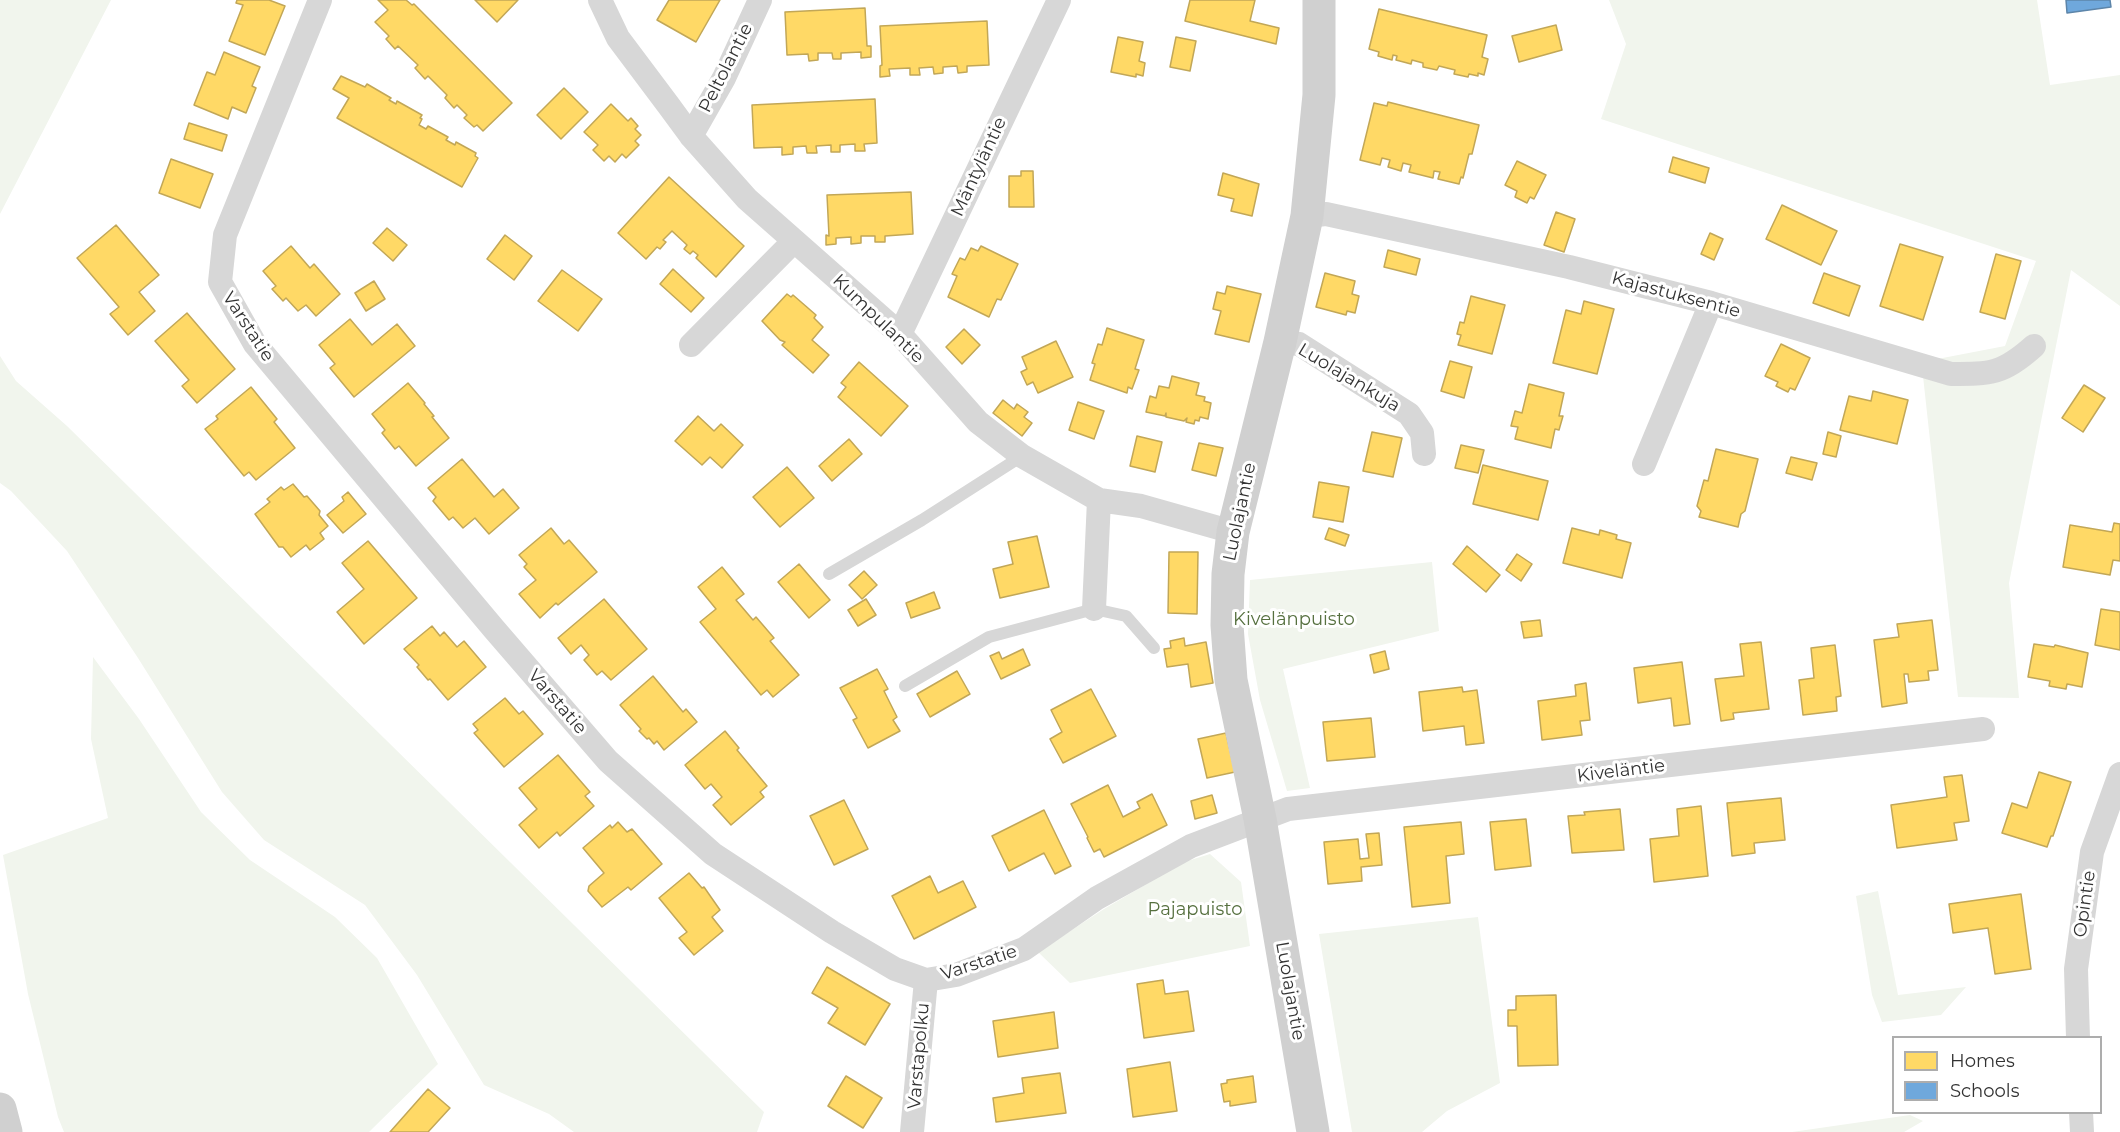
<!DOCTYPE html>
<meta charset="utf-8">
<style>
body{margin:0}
#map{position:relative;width:2120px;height:1132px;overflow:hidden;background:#fff;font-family:Montserrat,sans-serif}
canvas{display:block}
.legend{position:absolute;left:1892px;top:1036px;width:210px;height:78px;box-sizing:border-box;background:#fff;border:2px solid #adadad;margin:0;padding:8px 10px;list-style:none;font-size:18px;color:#333}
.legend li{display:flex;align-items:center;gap:12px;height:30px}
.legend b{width:30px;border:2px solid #adadad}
</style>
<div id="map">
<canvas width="2120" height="1132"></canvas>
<ul class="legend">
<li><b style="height:16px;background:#ffd966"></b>Homes</li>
<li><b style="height:16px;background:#6fa8dc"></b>Schools</li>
</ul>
</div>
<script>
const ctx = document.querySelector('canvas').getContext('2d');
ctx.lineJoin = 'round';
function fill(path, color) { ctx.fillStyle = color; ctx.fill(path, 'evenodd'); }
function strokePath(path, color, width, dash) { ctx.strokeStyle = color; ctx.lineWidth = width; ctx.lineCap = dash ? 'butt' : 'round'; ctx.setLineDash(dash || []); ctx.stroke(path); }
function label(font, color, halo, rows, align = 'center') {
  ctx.font = font + ' Montserrat,sans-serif'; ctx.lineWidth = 6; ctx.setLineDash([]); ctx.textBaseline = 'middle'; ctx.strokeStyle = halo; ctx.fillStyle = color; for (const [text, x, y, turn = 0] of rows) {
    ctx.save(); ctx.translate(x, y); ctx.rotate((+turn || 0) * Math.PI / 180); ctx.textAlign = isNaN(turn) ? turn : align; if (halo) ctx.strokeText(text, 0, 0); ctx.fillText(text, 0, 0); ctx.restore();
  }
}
fill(new Path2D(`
 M 0,0 L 111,0 L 0,214 Z
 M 1609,0 L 2037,0 L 2050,85 L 2120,75 L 2120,306 L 2071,270 L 2009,583 L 2019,698 L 1958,697 L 1923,376 L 1927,361 L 2005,346 L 2036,261 L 1601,119 L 1626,44 Z
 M 0,356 L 16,381 L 67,426 L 764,1112 L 757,1132 L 574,1132 L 549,1114 L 484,1085 L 417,975 L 365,905 L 264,840 L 222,792 L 138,658 L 67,551 L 11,491 L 0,483 Z
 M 1432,562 L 1439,631 L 1283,669 L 1310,788 L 1287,791 L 1260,700 L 1248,634 L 1250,580 Z
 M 93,657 L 139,719 L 201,812 L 250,860 L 335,917 L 377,958 L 438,1064 L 369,1132 L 64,1132 L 58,1117 L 28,994 L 3,855 L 108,818 L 91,739 Z
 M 1210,854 L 1241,882 L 1250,946 L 1070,983 L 1038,952 L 1104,909 L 1184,862 Z
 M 1878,891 L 1898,995 L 1966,987 L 1941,1015 L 1882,1022 L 1872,995 L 1856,896 Z
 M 1478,917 L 1500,1083 L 1447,1111 L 1422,1132 L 1352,1132 L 1319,934 Z
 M 1910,1115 L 1923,1121 L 1904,1132 L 1792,1132 Z`), '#f1f5ed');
const homes = new Path2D(`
 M 237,0 L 269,0 L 285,6 L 265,55 L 229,41 L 243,5 L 236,3 Z
 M 378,0 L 406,0 L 412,5 L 414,4 L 512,103 L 483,131 L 477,125 L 474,127 L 464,118 L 467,115 L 457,105 L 454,108 L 445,98 L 447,95 L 428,76 L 425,79 L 415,68 L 418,65 L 398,46 L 395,49 L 386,39 L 389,36 L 375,22 L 388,10 Z
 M 475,0 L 518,0 L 497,22 Z
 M 669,0 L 720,0 L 696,42 L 657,20 Z
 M 1190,0 L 1255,0 L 1250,21 L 1279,28 L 1276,44 L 1185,21 Z
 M 865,8 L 867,46 L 871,46 L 871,57 L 861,58 L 861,52 L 841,53 L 841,59 L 833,59 L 832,53 L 818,53 L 818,60 L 809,61 L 808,54 L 787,55 L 785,12 Z
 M 1379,9 L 1487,35 L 1482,57 L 1488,59 L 1484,75 L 1478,73 L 1478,76 L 1469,74 L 1468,77 L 1454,74 L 1455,70 L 1439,66 L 1437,70 L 1423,67 L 1423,63 L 1412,60 L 1411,64 L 1396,60 L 1397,56 L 1393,55 L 1392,60 L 1378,56 L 1379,52 L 1369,49 Z
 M 987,21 L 989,65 L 967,66 L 967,72 L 958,73 L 957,66 L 943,67 L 943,73 L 934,74 L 933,67 L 919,68 L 920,75 L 910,75 L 910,68 L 889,69 L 890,76 L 880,77 L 880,66 L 882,65 L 880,26 Z
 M 1556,25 L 1562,50 L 1519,62 L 1512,36 Z
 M 1118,37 L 1143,42 L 1139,61 L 1145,63 L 1143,76 L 1136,74 L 1136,77 L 1111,72 Z
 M 1176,37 L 1196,41 L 1190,71 L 1170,67 Z
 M 224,52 L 260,67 L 252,86 L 256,88 L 246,113 L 232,107 L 228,119 L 194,105 L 207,72 L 215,75 Z
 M 341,76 L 365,87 L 367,84 L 391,98 L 389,100 L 396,104 L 397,101 L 422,115 L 420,118 L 422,119 L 419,125 L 426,129 L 428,126 L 448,137 L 446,140 L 455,145 L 456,142 L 476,153 L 475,156 L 478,158 L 462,187 L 337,118 L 349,98 L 333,89 Z
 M 564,88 L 588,112 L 561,139 L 537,115 Z
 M 875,99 L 877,143 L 864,144 L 865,151 L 855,151 L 855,144 L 840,145 L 840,152 L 831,152 L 831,145 L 816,146 L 817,153 L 807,153 L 806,146 L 793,147 L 793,154 L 782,155 L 782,147 L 754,148 L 752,105 Z
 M 1388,102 L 1479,125 L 1472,154 L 1469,154 L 1463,178 L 1461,177 L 1459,184 L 1438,179 L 1440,172 L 1434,171 L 1433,178 L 1409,172 L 1411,165 L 1403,163 L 1401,171 L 1388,167 L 1390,160 L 1382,158 L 1380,165 L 1360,160 L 1374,103 L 1387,106 Z
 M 611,104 L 628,121 L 631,118 L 638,126 L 635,129 L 641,135 L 635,141 L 639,145 L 626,158 L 622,154 L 615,162 L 609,156 L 604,161 L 593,150 L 598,145 L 584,132 Z
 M 189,123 L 227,135 L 222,151 L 184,139 Z
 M 1673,157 L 1709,168 L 1705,183 L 1669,172 Z
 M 171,159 L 213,174 L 200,208 L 159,193 Z
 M 1517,161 L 1546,175 L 1534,199 L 1530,197 L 1527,203 L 1515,197 L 1517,191 L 1505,185 Z
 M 1021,171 L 1033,171 L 1034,207 L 1009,207 L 1009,176 L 1021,176 Z
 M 1223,173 L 1259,184 L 1252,216 L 1231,211 L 1234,199 L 1218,195 Z
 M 669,177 L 744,246 L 716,277 L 696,258 L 698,255 L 693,251 L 690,254 L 684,249 L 687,245 L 672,231 L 663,240 L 666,242 L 660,249 L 657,247 L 646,259 L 618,233 Z
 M 911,192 L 913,234 L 885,236 L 885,242 L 875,242 L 875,236 L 861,236 L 861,243 L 851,244 L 851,237 L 836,238 L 836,244 L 826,245 L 826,235 L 829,236 L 827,195 Z
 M 1782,205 L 1837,231 L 1821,265 L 1766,239 Z
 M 1556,212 L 1575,219 L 1564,252 L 1544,245 Z
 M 116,225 L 159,275 L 139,292 L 155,311 L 128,335 L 110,314 L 119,307 L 77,258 Z
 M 387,228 L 407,245 L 393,261 L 373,243 Z
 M 1710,233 L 1723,239 L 1714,260 L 1701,254 Z
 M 505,235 L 532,256 L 514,280 L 487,259 Z
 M 1900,244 L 1943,257 L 1923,320 L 1880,306 Z
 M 291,246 L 310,268 L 314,264 L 340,294 L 316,316 L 306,305 L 298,311 L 286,298 L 283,301 L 272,289 L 276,286 L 263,271 Z
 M 981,246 L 1018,264 L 1001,300 L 997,299 L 989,317 L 948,297 L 957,276 L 952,274 L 960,258 L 965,260 L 971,248 L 978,251 Z
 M 1388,250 L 1420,259 L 1416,275 L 1384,267 Z
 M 1996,254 L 2021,261 L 2005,319 L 1980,312 Z
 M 673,269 L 704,298 L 691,312 L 660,284 Z
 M 562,270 L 602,299 L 578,331 L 538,301 Z
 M 1325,273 L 1355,281 L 1352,294 L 1359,296 L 1355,313 L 1347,311 L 1346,315 L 1316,307 Z
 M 1824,273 L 1860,286 L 1849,316 L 1813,303 Z
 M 374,281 L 385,299 L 366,311 L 355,293 Z
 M 1227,286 L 1261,294 L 1249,342 L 1215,334 L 1221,311 L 1213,309 L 1217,292 L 1225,294 Z
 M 787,294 L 791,297 L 793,295 L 816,315 L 814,318 L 823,327 L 812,340 L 829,355 L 813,373 L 782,345 L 785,342 L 780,340 L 762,321 Z
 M 1471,296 L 1505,305 L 1492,354 L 1458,345 L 1461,335 L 1457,334 L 1460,322 L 1464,323 Z
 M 1584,301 L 1614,309 L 1597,374 L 1553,363 L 1566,310 L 1581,314 Z
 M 187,313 L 235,369 L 197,403 L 182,386 L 189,380 L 155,341 Z
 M 350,319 L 372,345 L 397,324 L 415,346 L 354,397 L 330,368 L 335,364 L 319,345 Z
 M 1107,328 L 1144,340 L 1135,369 L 1139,370 L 1132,389 L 1128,387 L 1127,393 L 1090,380 L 1095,364 L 1092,363 L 1098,344 L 1102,345 Z
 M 964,329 L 980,345 L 962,364 L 946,347 Z
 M 1056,341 L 1073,377 L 1038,393 L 1033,382 L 1027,385 L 1021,372 L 1027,369 L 1022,357 Z
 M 1781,344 L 1810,358 L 1795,390 L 1790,388 L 1788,392 L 1776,386 L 1778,382 L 1765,376 Z
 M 1450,361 L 1472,367 L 1464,398 L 1441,391 Z
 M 859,362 L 908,406 L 881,436 L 838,397 L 846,387 L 841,383 Z
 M 1172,376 L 1199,383 L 1196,395 L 1205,397 L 1204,401 L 1211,403 L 1208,419 L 1200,417 L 1199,421 L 1195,420 L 1194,424 L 1186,422 L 1187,418 L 1184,421 L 1166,417 L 1166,413 L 1165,416 L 1146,412 L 1150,396 L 1156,398 L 1159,386 L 1169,388 Z
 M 408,383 L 425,403 L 424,404 L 434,416 L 432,417 L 449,438 L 416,466 L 399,446 L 395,449 L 382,433 L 385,430 L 372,414 Z
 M 1529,384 L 1564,393 L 1559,416 L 1563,416 L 1559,430 L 1555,429 L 1551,448 L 1515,439 L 1518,427 L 1511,426 L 1515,411 L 1522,413 Z
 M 2084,385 L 2105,398 L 2083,432 L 2062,418 Z
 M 251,387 L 277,419 L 274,422 L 295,448 L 256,480 L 249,472 L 244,476 L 205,429 L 218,419 L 216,416 Z
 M 1873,391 L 1908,400 L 1897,444 L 1840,430 L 1849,396 L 1871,401 Z
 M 1003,400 L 1014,409 L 1017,404 L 1028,412 L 1024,417 L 1032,423 L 1022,436 L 993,413 Z
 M 1078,402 L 1104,411 L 1094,439 L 1069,430 Z
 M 698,416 L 714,431 L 721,424 L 743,445 L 722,468 L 710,457 L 702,465 L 675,441 Z
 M 1372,432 L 1402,438 L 1393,477 L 1363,471 Z
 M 1828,432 L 1841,436 L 1836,457 L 1823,454 Z
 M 1137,436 L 1162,442 L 1155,472 L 1130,466 Z
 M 849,439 L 862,454 L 832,481 L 819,466 Z
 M 1199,443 L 1223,448 L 1216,476 L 1192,470 Z
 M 1461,445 L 1484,450 L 1478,473 L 1455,468 Z
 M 1716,449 L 1758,459 L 1745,511 L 1741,514 L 1738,527 L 1699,517 L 1701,511 L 1697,506 L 1704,480 L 1708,481 Z
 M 1791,457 L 1817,463 L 1812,480 L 1786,473 Z
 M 462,459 L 494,497 L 503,489 L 519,508 L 489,534 L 475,518 L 463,528 L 453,517 L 449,520 L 433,501 L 436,497 L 428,488 Z
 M 1483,465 L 1548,481 L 1538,520 L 1473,504 Z
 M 787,467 L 814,498 L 780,527 L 753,497 Z
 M 1319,482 L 1349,487 L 1343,522 L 1313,517 Z
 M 293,484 L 304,497 L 307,496 L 320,511 L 319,515 L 328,526 L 320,533 L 324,539 L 310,550 L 306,545 L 291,557 L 283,547 L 279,547 L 255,514 L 270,502 L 267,499 L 281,487 L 284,490 Z
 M 348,492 L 366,514 L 343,533 L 327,515 L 344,501 L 342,497 Z
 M 2114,523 L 2120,524 L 2120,561 L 2113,560 L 2110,575 L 2063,567 L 2070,525 L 2112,532 Z
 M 551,528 L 564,544 L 569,540 L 597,572 L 558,605 L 556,603 L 540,618 L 519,594 L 536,580 L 524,567 L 527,564 L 519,555 Z
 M 1329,528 L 1349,535 L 1345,546 L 1325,539 Z
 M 1572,528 L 1599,535 L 1600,530 L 1617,535 L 1616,539 L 1631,543 L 1622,578 L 1563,563 Z
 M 1037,536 L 1049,587 L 1000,598 L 993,569 L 1013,564 L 1008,542 Z
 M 368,541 L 417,598 L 364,644 L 337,612 L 364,589 L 342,563 Z
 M 1467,546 L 1500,575 L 1486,592 L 1453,564 Z
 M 1169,552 L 1198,552 L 1197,614 L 1168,613 Z
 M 1517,554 L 1532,564 L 1521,581 L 1506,570 Z
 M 799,564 L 830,600 L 809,618 L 778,582 Z
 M 722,567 L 744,594 L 736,600 L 753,620 L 756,617 L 774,638 L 770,641 L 799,675 L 773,697 L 767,690 L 761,695 L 700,622 L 716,609 L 698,587 Z
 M 864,571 L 877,585 L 862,599 L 849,585 Z
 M 934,592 L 940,608 L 911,618 L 906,603 Z
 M 604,599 L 647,649 L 611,680 L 602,671 L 597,675 L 584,660 L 589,655 L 581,645 L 571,654 L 558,638 Z
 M 866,599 L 876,615 L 858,626 L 848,610 Z
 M 2101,609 L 2120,612 L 2120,650 L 2095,645 Z
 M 1540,620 L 1542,636 L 1524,638 L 1521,622 Z
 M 1932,620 L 1938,670 L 1928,671 L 1929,680 L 1909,682 L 1908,674 L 1904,674 L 1907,703 L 1882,707 L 1874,640 L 1899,637 L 1897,624 Z
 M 432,626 L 440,636 L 444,632 L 457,647 L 464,641 L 486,667 L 448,700 L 430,679 L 428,680 L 417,667 L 419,665 L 404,649 Z
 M 1184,638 L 1185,646 L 1206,642 L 1213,683 L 1191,687 L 1188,664 L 1167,667 L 1164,649 L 1171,648 L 1170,641 Z
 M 1761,642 L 1769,709 L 1733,713 L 1734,719 L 1721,721 L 1715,679 L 1744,676 L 1740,644 Z
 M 2034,644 L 2054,647 L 2055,645 L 2088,653 L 2082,687 L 2067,684 L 2066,689 L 2049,686 L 2050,681 L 2028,677 Z
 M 1835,645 L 1841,696 L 1836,697 L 1837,711 L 1803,715 L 1799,680 L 1814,678 L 1811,648 Z
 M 1023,649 L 1030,665 L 1001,679 L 990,656 L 999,652 L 1002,659 Z
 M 1385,651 L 1389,669 L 1374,673 L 1370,655 Z
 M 1682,662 L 1690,724 L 1674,726 L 1671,698 L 1638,703 L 1634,668 Z
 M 877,669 L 888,689 L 884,691 L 897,717 L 893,720 L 900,731 L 868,748 L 853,720 L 857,718 L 840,688 Z
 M 957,671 L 970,694 L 930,717 L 917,694 Z
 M 653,676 L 683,712 L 686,709 L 697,722 L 664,750 L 657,741 L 654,744 L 649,738 L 647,739 L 639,731 L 641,729 L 620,705 Z
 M 1586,683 L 1590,720 L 1580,721 L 1582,735 L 1542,740 L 1538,701 L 1576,696 L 1575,685 Z
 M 1462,687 L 1463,692 L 1477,690 L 1484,743 L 1466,745 L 1464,726 L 1423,731 L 1419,692 Z
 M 1091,689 L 1116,736 L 1063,763 L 1050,739 L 1062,732 L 1051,710 Z
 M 505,698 L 519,714 L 523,711 L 543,734 L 504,767 L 474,733 L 478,730 L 473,724 Z
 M 1371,718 L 1375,757 L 1327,761 L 1323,722 Z
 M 725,731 L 739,748 L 737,750 L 767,786 L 760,792 L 764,797 L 731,825 L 713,805 L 722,797 L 711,784 L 705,789 L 685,765 Z
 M 1226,733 L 1235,772 L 1207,778 L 1198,739 Z
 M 558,755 L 590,792 L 585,796 L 594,806 L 560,836 L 557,832 L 539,848 L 519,825 L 537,809 L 519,788 Z
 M 2039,772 L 2071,782 L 2053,836 L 2051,836 L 2047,847 L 2002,833 L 2012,803 L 2027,808 Z
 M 1962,775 L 1969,821 L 1954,823 L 1957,840 L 1897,848 L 1891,805 L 1947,797 L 1944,777 Z
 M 1108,785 L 1123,817 L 1140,808 L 1137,802 L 1152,794 L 1167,825 L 1104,857 L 1100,849 L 1094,852 L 1087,838 L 1088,837 L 1071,804 Z
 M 1212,795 L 1217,813 L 1195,819 L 1191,801 Z
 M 1781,798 L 1785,840 L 1754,843 L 1755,853 L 1732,856 L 1727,803 Z
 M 844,800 L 868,849 L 834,865 L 810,816 Z
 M 1701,806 L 1708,876 L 1654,882 L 1650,839 L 1679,836 L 1677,809 Z
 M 1620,809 L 1624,850 L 1572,853 L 1568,816 L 1585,815 L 1584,812 Z
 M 1044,810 L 1071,866 L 1055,874 L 1044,853 L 1009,871 L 992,836 Z
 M 1526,819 L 1531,866 L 1495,870 L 1490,822 Z
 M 618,822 L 627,832 L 632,829 L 662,864 L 631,890 L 628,887 L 602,907 L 588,891 L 589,886 L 604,873 L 583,848 L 610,825 L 612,828 Z
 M 1461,822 L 1464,854 L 1446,856 L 1450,903 L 1412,907 L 1404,827 Z
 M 1379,833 L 1382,865 L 1361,867 L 1362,881 L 1328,884 L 1324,842 L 1358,839 L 1360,859 L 1369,858 L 1366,834 Z
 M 689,873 L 702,888 L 704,887 L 720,910 L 712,917 L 723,931 L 694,955 L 679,938 L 687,932 L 659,898 Z
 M 930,876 L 938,893 L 963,881 L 976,907 L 914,939 L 892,896 Z
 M 2021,894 L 2031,969 L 1995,974 L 1988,928 L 1953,933 L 1949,904 Z
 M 827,967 L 890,1004 L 865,1045 L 828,1023 L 838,1008 L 812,993 Z
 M 1163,980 L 1165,994 L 1188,991 L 1194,1031 L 1144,1038 L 1137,984 Z
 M 1556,995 L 1558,1065 L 1518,1066 L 1517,1026 L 1508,1026 L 1508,1010 L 1516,1010 L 1516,996 Z
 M 1054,1012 L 1058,1048 L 998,1057 L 993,1021 Z
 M 1170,1062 L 1177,1111 L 1133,1117 L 1127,1069 Z
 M 1060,1073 L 1066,1113 L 996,1122 L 993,1098 L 1024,1093 L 1022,1078 Z
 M 846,1076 L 882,1098 L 863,1128 L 828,1106 Z
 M 1253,1076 L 1256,1102 L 1230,1106 L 1230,1101 L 1224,1102 L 1221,1084 L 1227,1083 L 1227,1080 Z
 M 428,1089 L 450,1108 L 428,1132 L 390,1132 Z`);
fill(homes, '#ffd966');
strokePath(homes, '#c2a757', 1.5);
const schools = new Path2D(`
 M 2066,0 L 2110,0 L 2111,7 L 2067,13 Z`);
fill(schools, '#6fa8dc');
strokePath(schools, '#5d85a9', 1.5);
strokePath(new Path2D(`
 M 829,574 L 922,520 L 1022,456
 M 905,686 L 989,637 L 1094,609 L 1126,616 L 1154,648`), '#d7d7d7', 12);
strokePath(new Path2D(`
 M 320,0 L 225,235 L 220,282 L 255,344 L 494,629 L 608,761 L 713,854 L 832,932 L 895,969 L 926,980 L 956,975 L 1024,949 L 1097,898 L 1191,846 L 1288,809 L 1983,729
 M 600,0 L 618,38 L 669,106 L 691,136 L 747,199 L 900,334 L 978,422 L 1022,456 L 1099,500 L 1141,506 L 1233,532
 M 691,136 L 724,78 L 760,0
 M 1307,216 L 1326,214 L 1569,267 L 1711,303 L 1951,374 C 1991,374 2003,374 2034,346
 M 900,334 L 1059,0
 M 1280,342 L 1299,344 L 1409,414 L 1422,433 L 1424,454
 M 691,345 L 794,241
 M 1644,464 L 1711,303
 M 1094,609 L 1099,500
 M 2078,1038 L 2076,969 L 2092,852 L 2120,774
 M 2081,1112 L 2082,1132
 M 912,1132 L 926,980`), '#d7d7d7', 24);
strokePath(new Path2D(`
 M 0,1109 L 6,1132
 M 1313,1132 L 1260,819 L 1231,680 L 1227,625 L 1228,574 L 1233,532 L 1280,342 L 1307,216 L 1319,95 L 1319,0`), '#d0d0d0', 33);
label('18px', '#333', '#fff', [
 ["Peltolantie",726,68,-63],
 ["Mäntyläntie",979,167,-65],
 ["Kajastuksentie",1676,295,15],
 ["Kumpulantie",878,319,44],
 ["Varstatie",248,327,57],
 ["Luolajankuja",1349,378,31],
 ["Luolajantie",1240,512,-78],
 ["Varstatie",557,702,49],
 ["Kiveläntie",1621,771,-7],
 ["Opintie",2085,904,-82],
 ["Varstatie",979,963,-18],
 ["Luolajantie",1290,991,80],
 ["Varstapolku",919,1056,-85]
]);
label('18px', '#56703f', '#fff', [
 ["Kivelänpuisto",1294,620],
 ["Pajapuisto",1195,910]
]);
</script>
